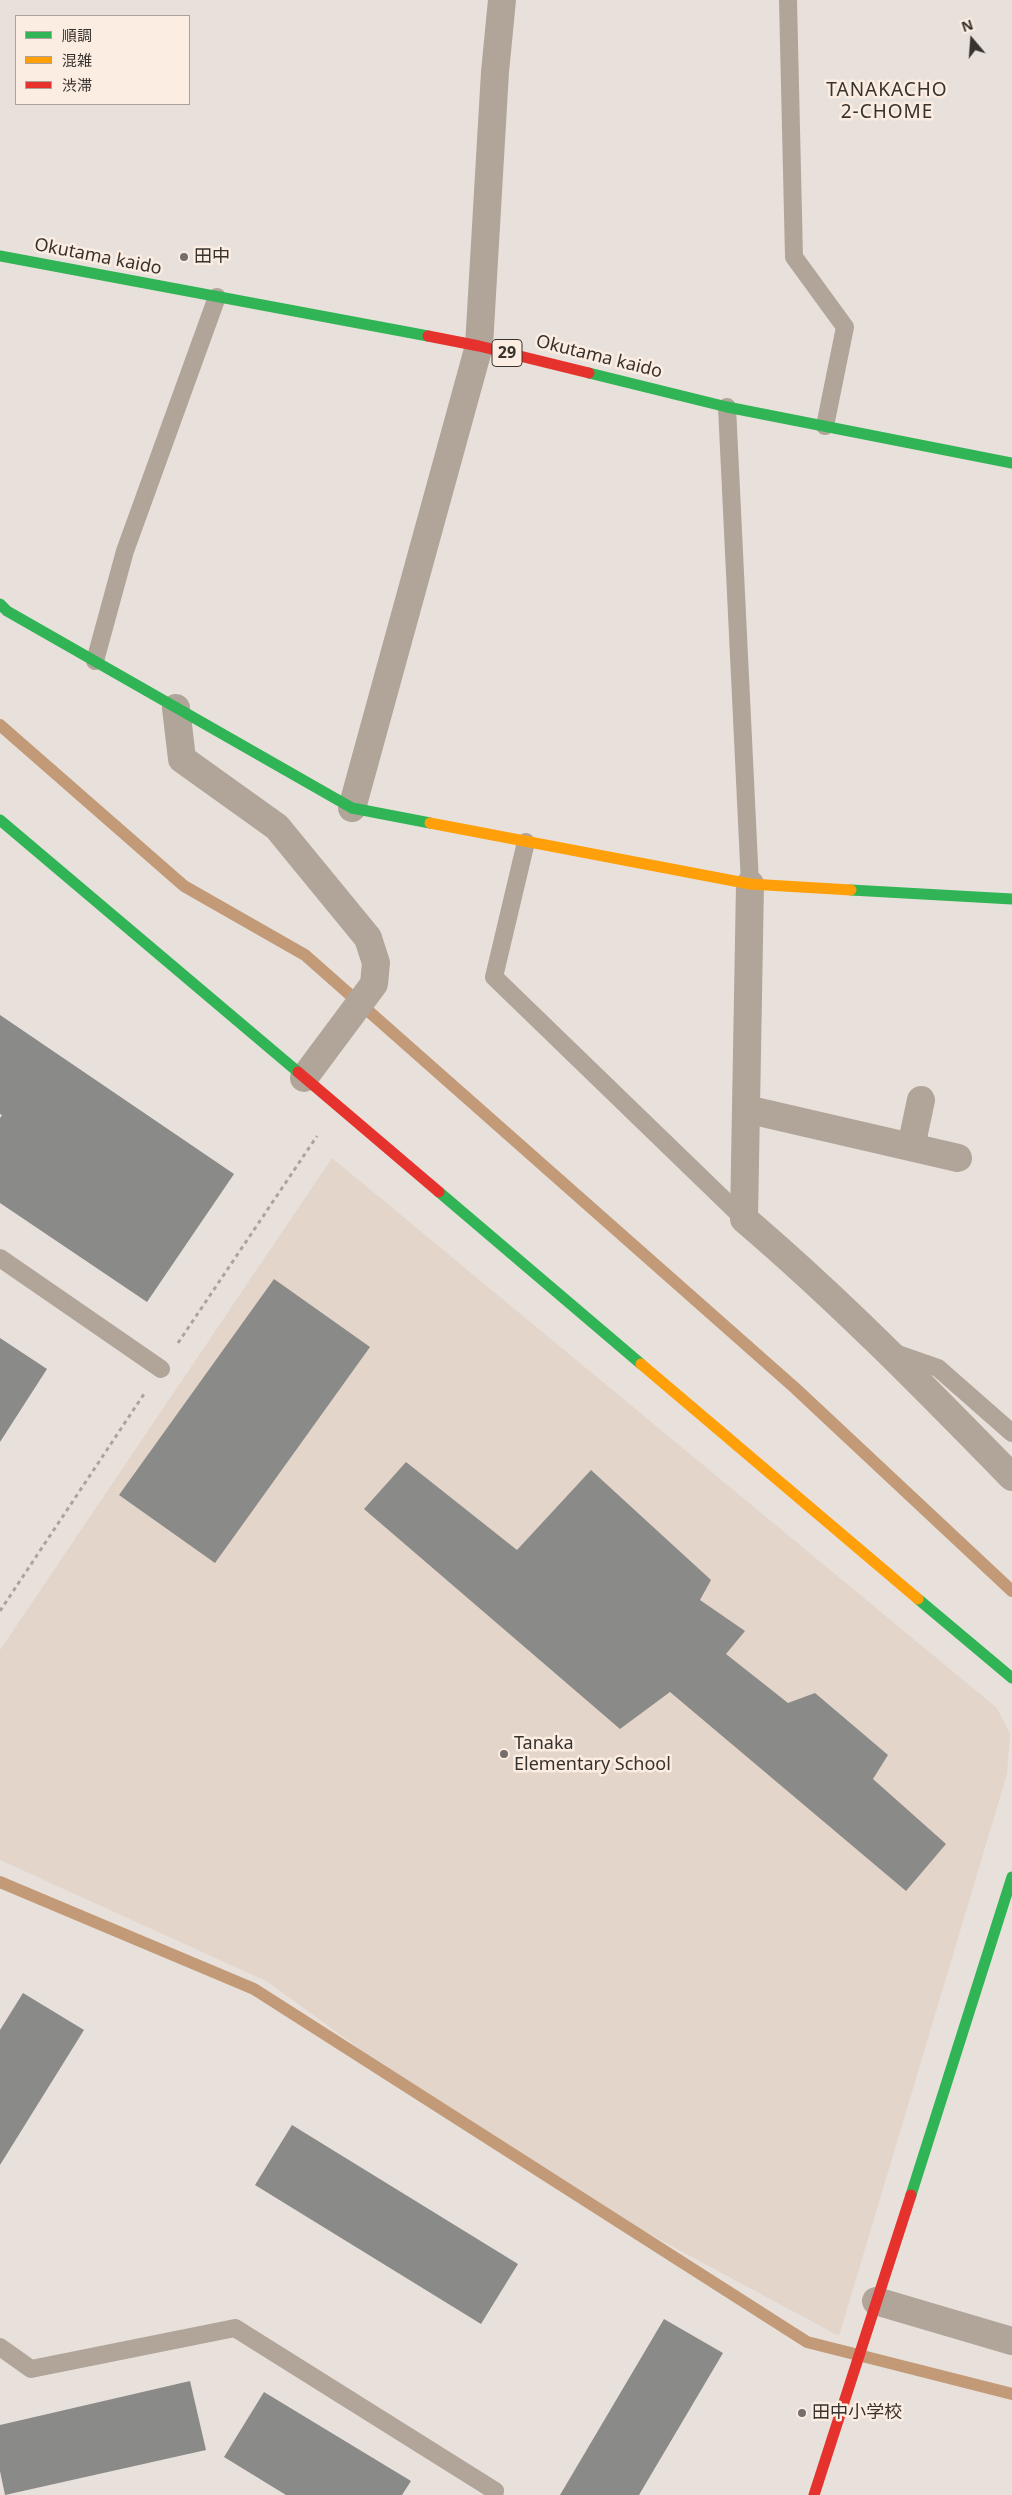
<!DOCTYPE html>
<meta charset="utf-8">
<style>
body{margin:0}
#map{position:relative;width:1012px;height:2495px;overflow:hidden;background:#e8e1db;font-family:"Noto Sans","Noto Sans JP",sans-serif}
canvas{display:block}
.legend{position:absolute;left:15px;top:15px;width:175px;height:90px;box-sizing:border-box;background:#fbede2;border:1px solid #ada29a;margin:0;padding:6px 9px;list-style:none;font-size:15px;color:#37322e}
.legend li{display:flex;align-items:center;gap:10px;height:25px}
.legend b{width:25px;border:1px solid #ada29a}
.north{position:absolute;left:947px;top:15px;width:50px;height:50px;-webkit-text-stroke:4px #fbede2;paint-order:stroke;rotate:342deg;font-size:14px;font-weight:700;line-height:20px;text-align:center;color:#37322e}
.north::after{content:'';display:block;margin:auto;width:18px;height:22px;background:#37322e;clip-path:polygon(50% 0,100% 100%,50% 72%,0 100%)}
</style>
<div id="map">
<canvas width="1012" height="2495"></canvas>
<ul class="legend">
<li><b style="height:6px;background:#30b455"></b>順調</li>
<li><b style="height:6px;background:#ff9f0a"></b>混雑</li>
<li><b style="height:6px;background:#e5322d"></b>渋滞</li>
</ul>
<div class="north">N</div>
</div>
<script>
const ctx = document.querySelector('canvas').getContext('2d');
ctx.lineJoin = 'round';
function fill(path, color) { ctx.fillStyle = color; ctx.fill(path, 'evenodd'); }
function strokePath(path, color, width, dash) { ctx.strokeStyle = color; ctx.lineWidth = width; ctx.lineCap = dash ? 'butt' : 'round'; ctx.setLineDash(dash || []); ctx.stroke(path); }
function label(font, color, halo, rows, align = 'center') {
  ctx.font = font + ' "Noto Sans","Noto Sans JP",sans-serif'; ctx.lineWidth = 5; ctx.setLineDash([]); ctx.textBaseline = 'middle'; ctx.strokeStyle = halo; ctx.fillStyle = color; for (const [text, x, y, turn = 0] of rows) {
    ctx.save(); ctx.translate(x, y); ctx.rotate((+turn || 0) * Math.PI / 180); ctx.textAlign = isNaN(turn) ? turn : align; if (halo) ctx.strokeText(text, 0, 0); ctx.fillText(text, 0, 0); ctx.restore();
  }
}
fill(new Path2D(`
 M 332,1158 L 997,1708 L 1010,1734 L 1007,1774 L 839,2336 L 513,2161 L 268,1982 L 0,1860 L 0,1650 Z`), '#e3d5ca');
strokePath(new Path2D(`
 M 0,725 L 184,886 L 305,955 L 795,1388 L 1012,1591
 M 0,1882 L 254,1989 L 807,2342 L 1012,2394`), '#c29a78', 12);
fill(new Path2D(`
 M 0,1015 L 234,1174 L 147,1302 L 0,1203 L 0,1118 L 2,1115 L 0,1114 Z
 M 274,1279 L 370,1347 L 215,1563 L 119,1495 Z
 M 0,1338 L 47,1369 L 0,1442 Z
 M 406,1462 L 517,1550 L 591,1470 L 711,1580 L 700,1600 L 745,1631 L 726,1654 L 788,1703 L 815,1693 L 888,1755 L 873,1779 L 946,1844 L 906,1891 L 670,1692 L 620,1729 L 364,1509 Z
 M 23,1993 L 84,2030 L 0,2165 L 0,2030 Z
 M 292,2125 L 518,2264 L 481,2324 L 255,2185 Z
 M 664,2319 L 723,2353 L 639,2495 L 560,2495 Z
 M 190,2381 L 206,2450 L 5,2495 L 0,2471 L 0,2425 Z
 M 264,2392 L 411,2481 L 402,2495 L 286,2495 L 224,2457 Z`), '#8a8a88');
strokePath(new Path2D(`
 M 178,1343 L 317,1136
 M 0,1611 L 144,1394`), '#aca39c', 3, [4, 4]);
strokePath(new Path2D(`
 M 788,0 L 794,257 L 845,327 L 825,426
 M 727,407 L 750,884
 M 95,661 L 125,551 L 217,297
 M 526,842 L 494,977 L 744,1219
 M 0,1258 L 161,1369
 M 895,1353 L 938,1368 L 1012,1433
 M 0,2347 L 31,2369 L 235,2328 L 495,2491 L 494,2495`), '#b1a59a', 18);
strokePath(new Path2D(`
 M 176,708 L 182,759 L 277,827 L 368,938 L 376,963 L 374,984 L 304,1078
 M 352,808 L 479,346 L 495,72 L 502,0
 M 750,884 L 744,1219 C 839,1300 925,1388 1012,1477
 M 746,1109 L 958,1158
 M 911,1147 L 921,1100
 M 876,2301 L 1012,2341`), '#b1a59a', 28);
strokePath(new Path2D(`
 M 0,256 L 428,336
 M 589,373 L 727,407 L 1012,463
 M 0,604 L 7,611 L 352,808 L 430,823
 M 0,820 L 298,1072
 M 851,890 L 1012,899
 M 439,1192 L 641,1364
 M 918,1599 L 1012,1678
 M 911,2195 L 1012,1877`), '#30b455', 11);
strokePath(new Path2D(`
 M 430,823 L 750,884 L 851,890
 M 641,1364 L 918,1599`), '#ff9f0a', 11);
strokePath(new Path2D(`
 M 428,336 L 479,346 L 589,373
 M 298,1072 L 439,1192
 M 814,2495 L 911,2195`), '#e5322d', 11);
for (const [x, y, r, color] of [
 [184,257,5,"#756f6b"],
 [504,1754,5,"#756f6b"],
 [802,2413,5,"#756f6b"]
]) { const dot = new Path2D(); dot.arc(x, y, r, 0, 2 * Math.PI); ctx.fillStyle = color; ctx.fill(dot); strokePath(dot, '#fbede2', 2); }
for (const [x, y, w] of [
 [507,353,30]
]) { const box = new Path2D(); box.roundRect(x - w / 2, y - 13.5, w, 27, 4); ctx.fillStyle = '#fbede2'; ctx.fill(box); strokePath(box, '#37322e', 1); }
label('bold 16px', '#37322e', null, [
 ["29",507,353]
]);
label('18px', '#37322e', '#fbede2', [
 ["Okutama kaido",98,257,11],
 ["Okutama kaido",599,357,14]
]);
label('18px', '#37322e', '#fbede2', [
 ["田中",194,257],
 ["Tanaka",514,1744],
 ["Elementary School",514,1765],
 ["田中小学校",812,2413]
], 'left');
ctx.letterSpacing = '1px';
label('19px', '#37322e', '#fbede2', [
 ["TANAKACHO",887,91],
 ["2-CHOME",887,113]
]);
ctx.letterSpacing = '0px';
</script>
